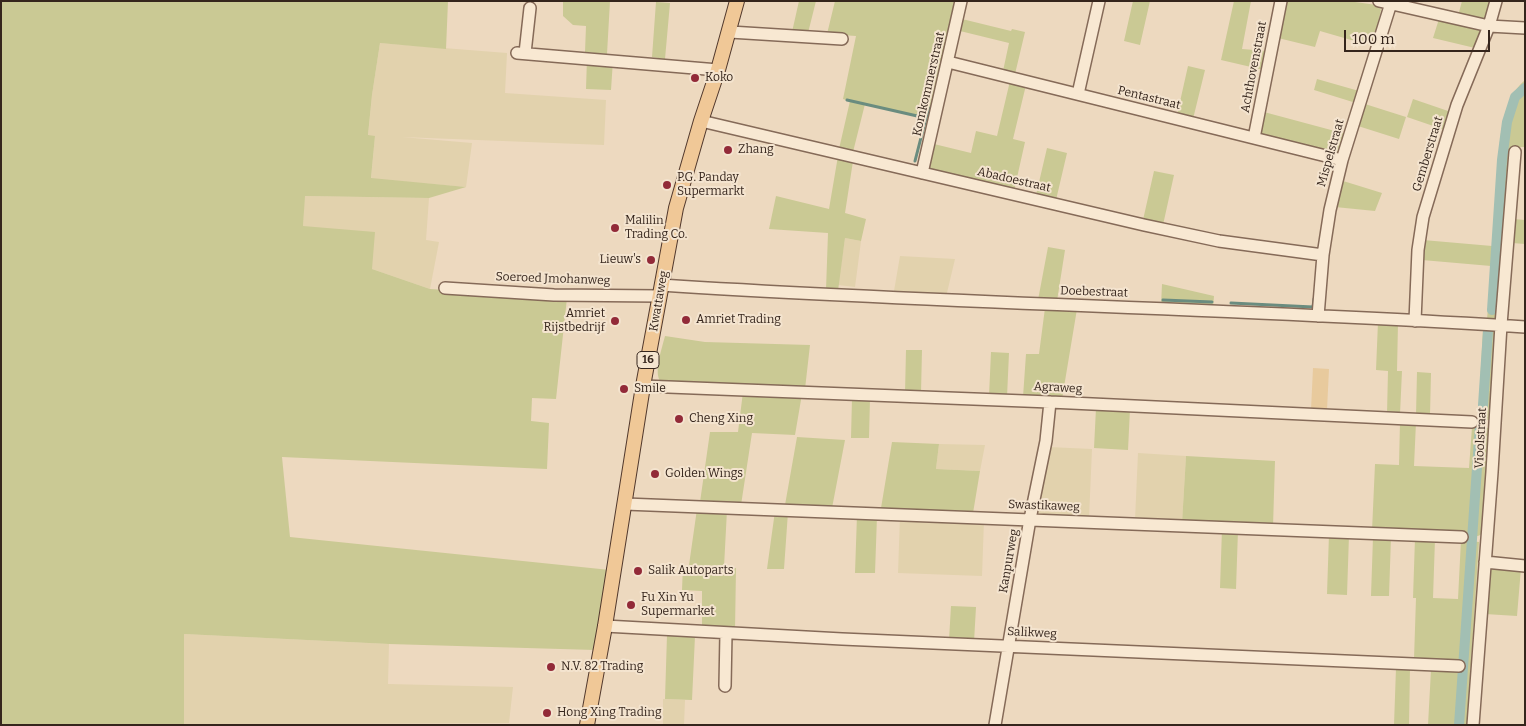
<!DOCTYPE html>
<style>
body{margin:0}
#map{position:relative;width:1526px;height:726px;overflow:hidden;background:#edd9bf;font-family:Bitter,serif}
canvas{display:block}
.frame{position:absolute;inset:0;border:2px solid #35251c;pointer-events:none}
.scale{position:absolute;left:1344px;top:30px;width:146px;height:22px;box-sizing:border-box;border:2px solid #35251c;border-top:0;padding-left:6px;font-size:15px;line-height:18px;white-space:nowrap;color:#35251c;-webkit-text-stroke:4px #f4e4cf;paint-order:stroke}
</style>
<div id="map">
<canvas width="1526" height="726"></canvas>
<div class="frame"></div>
<div class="scale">100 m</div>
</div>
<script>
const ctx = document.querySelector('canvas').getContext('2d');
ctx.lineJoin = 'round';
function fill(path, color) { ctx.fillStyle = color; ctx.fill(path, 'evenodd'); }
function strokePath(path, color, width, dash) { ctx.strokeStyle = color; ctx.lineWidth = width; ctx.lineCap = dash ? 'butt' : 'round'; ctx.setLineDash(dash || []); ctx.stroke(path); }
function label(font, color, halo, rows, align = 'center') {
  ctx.font = font + ' Bitter,serif'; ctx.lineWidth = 4; ctx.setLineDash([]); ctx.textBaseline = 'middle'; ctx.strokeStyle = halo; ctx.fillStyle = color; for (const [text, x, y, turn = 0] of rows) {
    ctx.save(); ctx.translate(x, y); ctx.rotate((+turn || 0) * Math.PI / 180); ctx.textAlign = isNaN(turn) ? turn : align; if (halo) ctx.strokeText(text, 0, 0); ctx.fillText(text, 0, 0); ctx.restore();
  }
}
fill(new Path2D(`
 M 380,43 L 507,53 L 505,93 L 606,100 L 604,145 L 402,137 L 472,143 L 466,187 L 371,179 L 375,136 L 368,136 L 372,95 Z
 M 304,196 L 429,198 L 426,240 L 439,242 L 430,289 L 372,269 L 303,226 Z
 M 845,238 L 861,241 L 855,287 L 838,285 Z
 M 900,256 L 955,259 L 946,297 L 896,294 L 894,291 Z
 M 939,444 L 985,445 L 980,471 L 936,469 Z
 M 1048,447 L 1092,449 L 1089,518 L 1037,515 Z
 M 1138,453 L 1186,456 L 1182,523 L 1135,520 Z
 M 900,517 L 984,520 L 982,576 L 898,573 Z
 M 184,634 L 389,644 L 388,684 L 513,687 L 509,723 L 184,725 Z
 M 663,699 L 685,700 L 684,725 L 663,725 Z`), '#e2d2ad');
fill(new Path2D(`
 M 1,1 L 448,1 L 446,49 L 380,43 L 372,95 L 368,135 L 375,136 L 371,178 L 466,187 L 429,198 L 305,196 L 303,226 L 375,232 L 372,269 L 430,289 L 567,298 L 556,399 L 532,398 L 531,421 L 549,423 L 547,469 L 282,457 L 290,537 L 610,570 L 595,650 L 389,644 L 184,634 L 184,725 L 1,725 Z
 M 563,1 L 610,1 L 607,54 L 585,52 L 586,26 L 573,25 L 563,16 Z
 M 799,1 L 816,1 L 808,33 L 792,32 Z
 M 835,1 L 958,1 L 931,119 L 865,104 L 853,152 L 839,149 L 850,101 L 843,99 L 856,36 L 827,34 Z
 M 1133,1 L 1150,1 L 1140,45 L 1124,41 Z
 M 1234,1 L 1251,1 L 1242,49 L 1267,51 L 1264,70 L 1221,60 Z
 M 1286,1 L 1355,2 L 1377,5 L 1381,10 L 1374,40 L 1367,39 L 1365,44 L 1320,31 L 1315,47 L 1278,38 Z
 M 1462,1 L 1493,1 L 1486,21 L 1458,16 Z
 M 656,2 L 670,3 L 665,59 L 652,57 Z
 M 962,19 L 1011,31 L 1012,29 L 1025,32 L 1015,74 L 1003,71 L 1009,43 L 960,31 Z
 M 1439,19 L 1481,30 L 1482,32 L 1475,48 L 1433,38 Z
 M 587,58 L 613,60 L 611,90 L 586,89 Z
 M 1188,66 L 1205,70 L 1193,119 L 1177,115 Z
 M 1317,79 L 1359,91 L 1356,103 L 1314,90 Z
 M 1525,80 L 1525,147 L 1511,147 L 1500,317 L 1498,320 L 1487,320 L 1491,266 L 1422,260 L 1423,240 L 1492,246 C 1494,224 1495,202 1497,181 C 1500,148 1498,103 1525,80 Z
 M 1010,81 L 1026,85 L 1013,139 L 1025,142 L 1014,191 L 930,169 L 929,164 L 934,144 L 971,153 L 976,131 L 997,136 Z
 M 1413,99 L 1451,112 L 1445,130 L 1407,117 Z
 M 1365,104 L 1406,117 L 1399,139 L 1358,126 Z
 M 1264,112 L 1346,134 L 1339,155 L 1261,135 L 1260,132 Z
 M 1047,148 L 1067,153 L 1056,200 L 1036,195 Z
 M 838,156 L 853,161 L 845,213 L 866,219 L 861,241 L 845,238 L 838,291 L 826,290 L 828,233 L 769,229 L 776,196 L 829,209 Z
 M 1154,171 L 1174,175 L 1163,225 L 1143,220 Z
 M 1340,180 L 1382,193 L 1375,211 L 1335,207 Z
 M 1513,219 L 1525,220 L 1525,244 L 1512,243 Z
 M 1048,247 L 1065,250 L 1057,301 L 1038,300 Z
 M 1162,284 L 1214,296 L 1213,308 L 1161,306 Z
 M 1045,308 L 1077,309 L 1062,399 L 1023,397 L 1026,354 L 1039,354 Z
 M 1378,322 L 1398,323 L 1397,371 L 1402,371 L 1400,414 L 1387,414 L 1388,371 L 1376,370 Z
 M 1483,329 L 1492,330 L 1497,335 L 1491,419 L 1485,421 L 1478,421 Z
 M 665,336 L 705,342 L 810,345 L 805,389 L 661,382 C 653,374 662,348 665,336 Z
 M 906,350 L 922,350 L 921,393 L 905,393 Z
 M 991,352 L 1009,353 L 1007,397 L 989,396 Z
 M 1417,372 L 1431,373 L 1430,415 L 1416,415 Z
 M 743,392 L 802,394 L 795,435 L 752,433 L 741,505 L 700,502 L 710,432 L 738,432 Z
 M 852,398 L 870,399 L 869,438 L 851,438 Z
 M 1096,408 L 1130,409 L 1128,450 L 1094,448 Z
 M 1400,422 L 1416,422 L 1414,466 L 1469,468 L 1472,427 L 1491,428 L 1482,534 L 1478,536 L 1372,531 L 1375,464 L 1399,465 Z
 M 797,437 L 845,440 L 832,508 L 785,505 Z
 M 892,442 L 939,444 L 936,469 L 980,471 L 973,513 L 881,508 Z
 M 1186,456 L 1275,461 L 1273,527 L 1182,523 Z
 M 697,509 L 727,510 L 724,567 L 736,568 L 735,630 L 702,629 L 702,591 L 682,590 L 683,565 L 689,565 Z
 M 775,511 L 788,512 L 784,569 L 767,569 Z
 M 857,515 L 877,516 L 875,573 L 855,573 Z
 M 1222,529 L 1238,530 L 1236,589 L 1220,588 Z
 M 1329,534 L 1349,535 L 1347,595 L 1327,594 Z
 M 1373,537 L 1391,537 L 1389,596 L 1371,596 Z
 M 1415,538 L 1435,539 L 1433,598 L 1458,599 L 1461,540 L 1479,542 L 1467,725 L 1428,725 L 1431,670 L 1461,671 L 1462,662 L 1414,659 L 1416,598 L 1413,598 Z
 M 1489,568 L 1521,568 L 1517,616 L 1485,614 Z
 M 951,606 L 976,607 L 974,642 L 949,640 Z
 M 667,635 L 695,636 L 692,700 L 665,699 Z
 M 1396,668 L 1410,668 L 1409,725 L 1394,725 Z`), '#cac994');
fill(new Path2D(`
 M 1313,368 L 1329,369 L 1327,410 L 1311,410 Z`), '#e8ca9d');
strokePath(new Path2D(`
 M 847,100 L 926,118
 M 915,161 L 926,118 L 931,107
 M 1163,300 L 1212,302
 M 1231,303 L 1313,307 L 1314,299`), '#6a8c7f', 3);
strokePath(new Path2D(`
 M 1492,310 L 1502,160 L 1507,122 L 1515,97 L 1525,88
 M 1483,405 L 1488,331
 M 1459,725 L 1480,425`), '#a2bfb3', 10);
const minor = new Path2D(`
 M 1379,1 L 1489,26 L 1525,28
 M 730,32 L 842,39
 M 517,53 L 718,70
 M 525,53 L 530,8
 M 948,62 L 1342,160
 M 1078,94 L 1099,1
 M 701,121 L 1144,225 L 1219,241 L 1323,255
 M 1254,138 L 1281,1
 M 922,173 L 961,1
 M 661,285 C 949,304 1237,308 1525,327
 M 445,288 L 554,295 L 659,296
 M 1318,316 L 1323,255 L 1330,210 L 1342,160 L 1391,3
 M 1415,321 L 1418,250 L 1423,217 L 1457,105 L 1489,26 L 1496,1
 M 643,386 L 1050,402 L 1472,422
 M 625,504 L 1462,537
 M 1485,562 L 1525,566
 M 605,626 L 842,639 L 1459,666
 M 725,686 L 726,633
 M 995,725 L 1030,519 L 1046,441 L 1050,402
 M 1473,725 L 1492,472 L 1501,325 L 1515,152`);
const major = new Path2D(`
 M 587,725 L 605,626 L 643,386 L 676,208 L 701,121 L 718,70 L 737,1`);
strokePath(minor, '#856a58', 14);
strokePath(major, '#52392d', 16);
strokePath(minor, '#f8e8d2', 11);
strokePath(major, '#f0c897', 14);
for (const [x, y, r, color] of [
 [695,78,5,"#922a38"],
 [728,150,5,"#922a38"],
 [667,185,5,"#922a38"],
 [615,228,5,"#922a38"],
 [651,260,5,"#922a38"],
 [686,320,5,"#922a38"],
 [615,321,5,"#922a38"],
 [624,389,5,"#922a38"],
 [679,419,5,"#922a38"],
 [655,474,5,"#922a38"],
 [638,571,5,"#922a38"],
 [631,605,5,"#922a38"],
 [551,667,5,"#922a38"],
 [547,713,5,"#922a38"]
]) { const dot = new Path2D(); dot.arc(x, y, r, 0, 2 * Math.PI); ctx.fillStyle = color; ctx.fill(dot); strokePath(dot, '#f4e4cf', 2); }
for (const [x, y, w] of [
 [648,360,22]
]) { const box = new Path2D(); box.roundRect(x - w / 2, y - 8.5, w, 17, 4); ctx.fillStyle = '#f4e4cf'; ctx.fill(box); strokePath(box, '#35251c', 1); }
label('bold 11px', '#35251c', null, [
 ["16",648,360]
]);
label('12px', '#35251c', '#f4e4cf', [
 ["Achthovenstraat",1254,67,-79],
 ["Komkommerstraat",929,84,-77],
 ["Pentastraat",1149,98,14],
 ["Mispelstraat",1331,153,-74],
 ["Gemberstraat",1428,154,-73],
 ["Abadoestraat",1014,180,13],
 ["Soeroed Jmohanweg",553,279,2],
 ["Doebestraat",1094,292,2],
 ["Kwattaweg",659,301,-80],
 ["Agraweg",1058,388,3],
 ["Vioolstraat",1481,438,-87],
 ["Swastikaweg",1044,506,2],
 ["Kanpurweg",1009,561,-80],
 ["Salikweg",1032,633,3]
]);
label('12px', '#35251c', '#f4e4cf', [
 ["Koko",705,78],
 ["Zhang",738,150],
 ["P.G. Panday",677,178],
 ["Supermarkt",677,192],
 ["Malilin",625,221],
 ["Trading Co.",625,235],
 ["Lieuw's",641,260,"right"],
 ["Amriet",605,314,"right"],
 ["Rijstbedrijf",605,328,"right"],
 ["Amriet Trading",696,320],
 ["Smile",634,389],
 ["Cheng Xing",689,419],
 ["Golden Wings",665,474],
 ["Salik Autoparts",648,571],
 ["Fu Xin Yu",641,598],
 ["Supermarket",641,612],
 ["N.V. 82 Trading",561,667],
 ["Hong Xing Trading",557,713]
], 'left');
</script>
